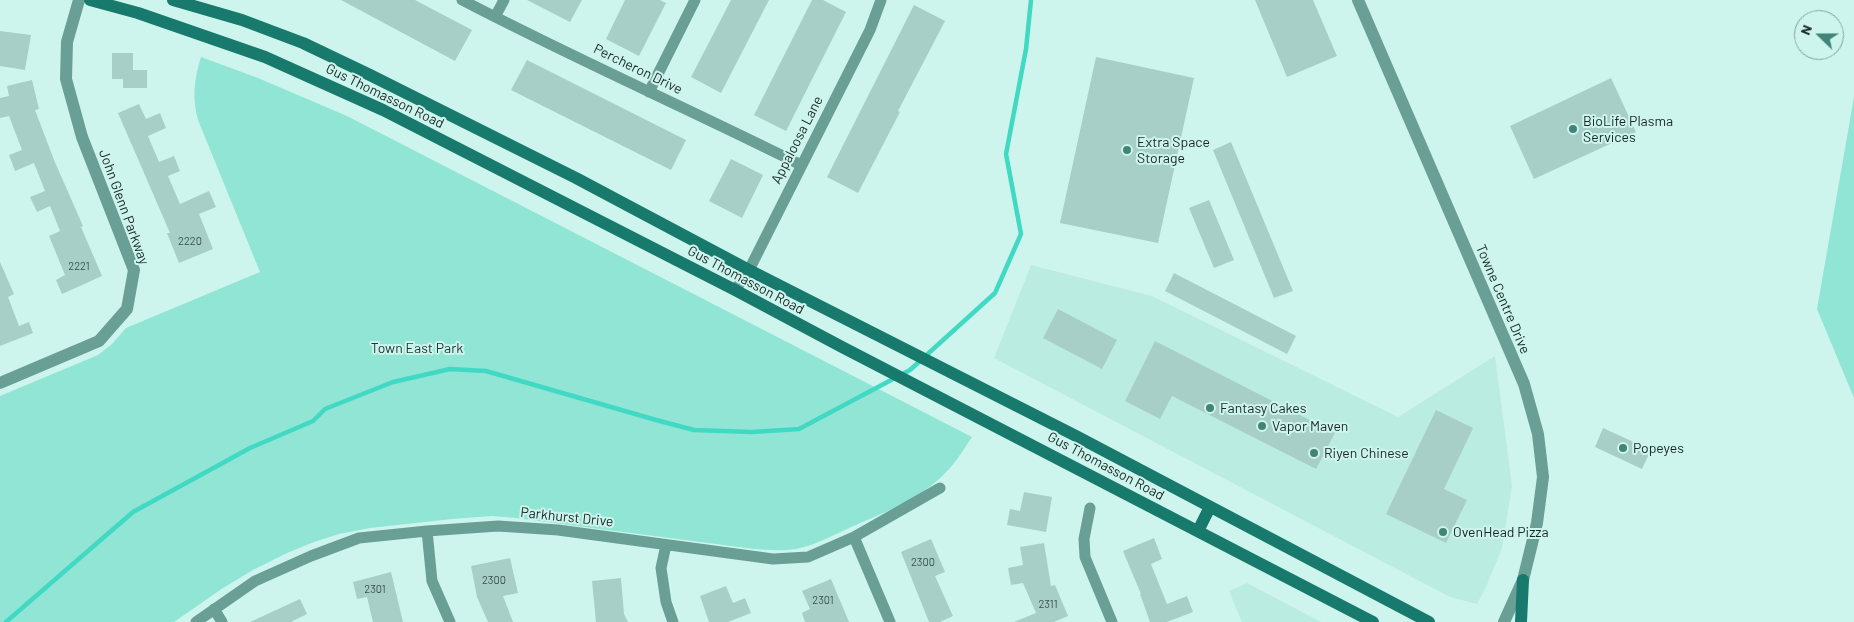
<!DOCTYPE html>
<style>
body{margin:0}
#map{position:relative;width:1854px;height:622px;overflow:hidden;background:#cdf5ed;font-family:Barlow,sans-serif}
canvas{display:block}
.north{position:absolute;left:1794px;top:10px;width:50px;height:50px;box-sizing:border-box;background:#cdf5ed;border:1px solid #85a39d;border-radius:50%;rotate:292deg;font-size:14px;font-weight:700;line-height:20px;text-align:center;color:#182825}
.north::after{content:'';display:block;margin:auto;width:18px;height:22px;background:#418579;clip-path:polygon(50% 0,100% 100%,50% 72%,0 100%)}
</style>
<div id="map">
<canvas width="1854" height="622"></canvas>
<div class="north">N</div>
</div>
<script>
const ctx = document.querySelector('canvas').getContext('2d');
ctx.lineJoin = 'round';
function fill(path, color) { ctx.fillStyle = color; ctx.fill(path, 'evenodd'); }
function strokePath(path, color, width, dash) { ctx.strokeStyle = color; ctx.lineWidth = width; ctx.lineCap = dash ? 'butt' : 'round'; ctx.setLineDash(dash || []); ctx.stroke(path); }
function label(font, color, halo, rows, align = 'center') {
  ctx.font = font + ' Barlow,sans-serif'; ctx.lineWidth = 4; ctx.setLineDash([]); ctx.textBaseline = 'middle'; ctx.strokeStyle = halo; ctx.fillStyle = color; for (const [text, x, y, turn = 0] of rows) {
    ctx.save(); ctx.translate(x, y); ctx.rotate((+turn || 0) * Math.PI / 180); ctx.textAlign = isNaN(turn) ? turn : align; if (halo) ctx.strokeText(text, 0, 0); ctx.fillText(text, 0, 0); ctx.restore();
  }
}
fill(new Path2D(`
 M 1031,265 L 1152,296 L 1398,417 L 1495,356 L 1512,486 L 1502,548 L 1486,587 L 1477,604 L 1450,597 L 994,358 Z
 M 1247,583 L 1321,622 L 1242,622 L 1229,591 Z`), '#bbece1');
fill(new Path2D(`
 M 201,57 L 258,78 L 347,116 L 972,437 C 962,452 953,467 939,479 C 914,502 880,514 849,528 C 832,536 815,545 796,549 C 782,551 768,550 754,549 L 516,518 L 492,516 L 452,519 L 370,528 L 339,534 L 314,542 L 287,553 L 253,570 L 223,588 L 174,622 L 0,622 L 0,396 L 98,355 L 112,344 L 126,328 L 260,272 L 198,120 C 192,98 194,79 201,57 Z
 M 1854,97 L 1854,398 L 1817,309 Z`), '#90e5d5');
strokePath(new Path2D(`
 M 6,622 L 133,512 L 250,448 L 313,421 L 325,409 L 393,382 L 450,369 L 486,371 L 656,420 L 694,430 L 752,432 L 799,429 L 910,370 L 995,293 L 1021,234 L 1006,154 L 1026,49 L 1031,0`), '#41d9c3', 4.5);
fill(new Path2D(`
 M 341,0 L 415,0 L 472,30 L 455,61 Z
 M 527,0 L 582,0 L 570,22 Z
 M 625,0 L 660,0 L 666,3 L 639,56 L 606,39 Z
 M 731,0 L 769,0 L 721,93 L 691,77 Z
 M 812,0 L 823,0 L 846,12 L 786,131 L 754,115 Z
 M 1255,0 L 1313,0 L 1337,56 L 1287,77 Z
 M 914,5 L 945,21 L 898,111 L 900,112 L 858,193 L 827,177 Z
 M 0,31 L 31,35 L 25,70 L 0,66 Z
 M 112,53 L 133,53 L 133,70 L 147,70 L 147,88 L 123,88 L 123,79 L 112,79 Z
 M 1096,57 L 1194,78 L 1158,243 L 1060,223 Z
 M 527,60 L 686,140 L 671,170 L 511,90 Z
 M 1611,78 L 1636,132 L 1534,179 L 1510,126 Z
 M 32,80 L 39,109 L 35,110 L 54,160 L 83,226 L 81,227 L 102,276 L 62,294 L 56,280 L 65,275 L 49,236 L 60,231 L 50,206 L 37,212 L 30,197 L 45,191 L 34,163 L 15,171 L 9,155 L 22,150 L 9,116 L 0,118 L 0,98 L 9,96 L 7,86 Z
 M 139,104 L 146,119 L 160,113 L 166,128 L 148,136 L 159,162 L 174,156 L 180,171 L 168,176 L 180,204 L 209,191 L 216,207 L 199,214 L 213,249 L 179,263 L 167,233 L 170,233 L 118,113 Z
 M 1231,142 L 1293,291 L 1274,298 L 1213,150 Z
 M 731,159 L 763,175 L 742,218 L 709,201 Z
 M 1209,200 L 1234,260 L 1214,268 L 1189,208 Z
 M 0,262 L 14,294 L 8,297 L 19,326 L 29,322 L 33,333 L 0,346 Z
 M 1174,273 L 1296,336 L 1287,354 L 1165,291 Z
 M 1058,309 L 1117,340 L 1102,369 L 1043,338 Z
 M 1155,341 L 1335,433 L 1316,469 L 1172,396 L 1160,419 L 1125,401 Z
 M 1436,410 L 1473,428 L 1444,489 L 1467,500 L 1446,543 L 1386,514 Z
 M 1603,428 L 1651,450 L 1642,469 L 1595,447 Z
 M 1024,492 L 1052,497 L 1046,532 L 1007,525 L 1010,509 L 1020,511 Z
 M 1154,538 L 1162,559 L 1151,564 L 1167,604 L 1187,596 L 1193,612 L 1167,622 L 1150,622 L 1140,594 L 1141,594 L 1123,551 Z
 M 931,539 L 945,572 L 935,576 L 953,616 L 940,622 L 929,622 L 901,552 Z
 M 1044,543 L 1051,586 L 1055,585 L 1068,616 L 1054,622 L 1014,622 L 1036,613 L 1023,583 L 1011,585 L 1008,568 L 1023,565 L 1020,547 Z
 M 510,558 L 518,593 L 503,596 L 513,622 L 488,622 L 477,597 L 471,566 Z
 M 391,572 L 403,622 L 373,622 L 367,597 L 357,599 L 353,582 Z
 M 621,578 L 624,614 L 628,622 L 596,622 L 592,581 Z
 M 831,579 L 849,622 L 805,622 L 802,613 L 810,609 L 802,591 Z
 M 726,586 L 733,603 L 745,598 L 751,613 L 728,622 L 709,622 L 700,596 Z
 M 300,599 L 307,614 L 291,622 L 250,622 Z`), '#a8cfc7');
strokePath(new Path2D(`
 M 462,0 C 573,58 689,109 801,165
 M 495,17 L 504,0
 M 649,92 L 695,0
 M 735,290 L 749,270 L 870,30 L 881,0
 M 1090,508 L 1084,539 L 1085,557 L 1112,622
 M 427,531 L 432,581 L 450,622
 M 854,537 L 890,622
 M 666,545 L 661,568 L 666,602 L 673,622
 M 214,609 L 222,622
 M 196,622 L 255,581 L 311,556 L 359,538 L 427,531 L 498,526 L 558,530 L 773,559 L 808,557 L 854,537 L 940,488`), '#6a9f95', 11);
strokePath(new Path2D(`
 M 1358,0 L 1524,384 L 1538,434 L 1543,477 L 1537,523 L 1523,580 L 1504,622
 M 0,383 L 99,341 L 127,309 L 134,270 L 82,137 L 66,79 L 67,42 L 79,0`), '#6a9f95', 12);
strokePath(new Path2D(`
 M 90,0 L 138,13 L 265,57 L 383,110 L 735,290 L 842,347 L 1373,622
 M 173,0 L 242,20 L 303,43 L 370,75 L 576,178 L 749,270 L 1078,437 L 1429,622
 M 1198,531 L 1210,507
 M 1521,622 L 1523,580`), '#177a6c', 12);
for (const [x, y, r, color] of [
 [1573,129,5,"#418579"],
 [1127,150,5,"#418579"],
 [1210,408,5,"#418579"],
 [1262,426,5,"#418579"],
 [1623,448,5,"#418579"],
 [1314,453,5,"#418579"],
 [1443,532,5,"#418579"]
]) { const dot = new Path2D(); dot.arc(x, y, r, 0, 2 * Math.PI); ctx.fillStyle = color; ctx.fill(dot); strokePath(dot, '#cdf5ed', 2); }
label('11px', '#3c524e', null, [
 ["2220",190,241],
 ["2221",79,266],
 ["2300",923,562],
 ["2300",494,580],
 ["2301",375,589],
 ["2301",823,600],
 ["2311",1048,604]
]);
label('14px', '#182825', '#cdf5ed', [
 ["Percheron Drive",638,69,26],
 ["Gus Thomasson Road",385,96,26],
 ["Appaloosa Lane",797,140,-63],
 ["John Glenn Parkway",124,207,70],
 ["Gus Thomasson Road",746,280,28],
 ["Towne Centre Drive",1503,299,67],
 ["Gus Thomasson Road",1106,466,28],
 ["Parkhurst Drive",567,517,6]
]);
label('14px', '#182825', '#cdf5ed', [
 ["BioLife Plasma",1583,121],
 ["Services",1583,137],
 ["Extra Space",1137,142],
 ["Storage",1137,158],
 ["Fantasy Cakes",1220,408],
 ["Vapor Maven",1272,426],
 ["Popeyes",1633,448],
 ["Riyen Chinese",1324,453],
 ["OvenHead Pizza",1453,532]
], 'left');
label('14px', '#1e3632', '#cdf5ed', [
 ["Town East Park",417,348]
]);
</script>
